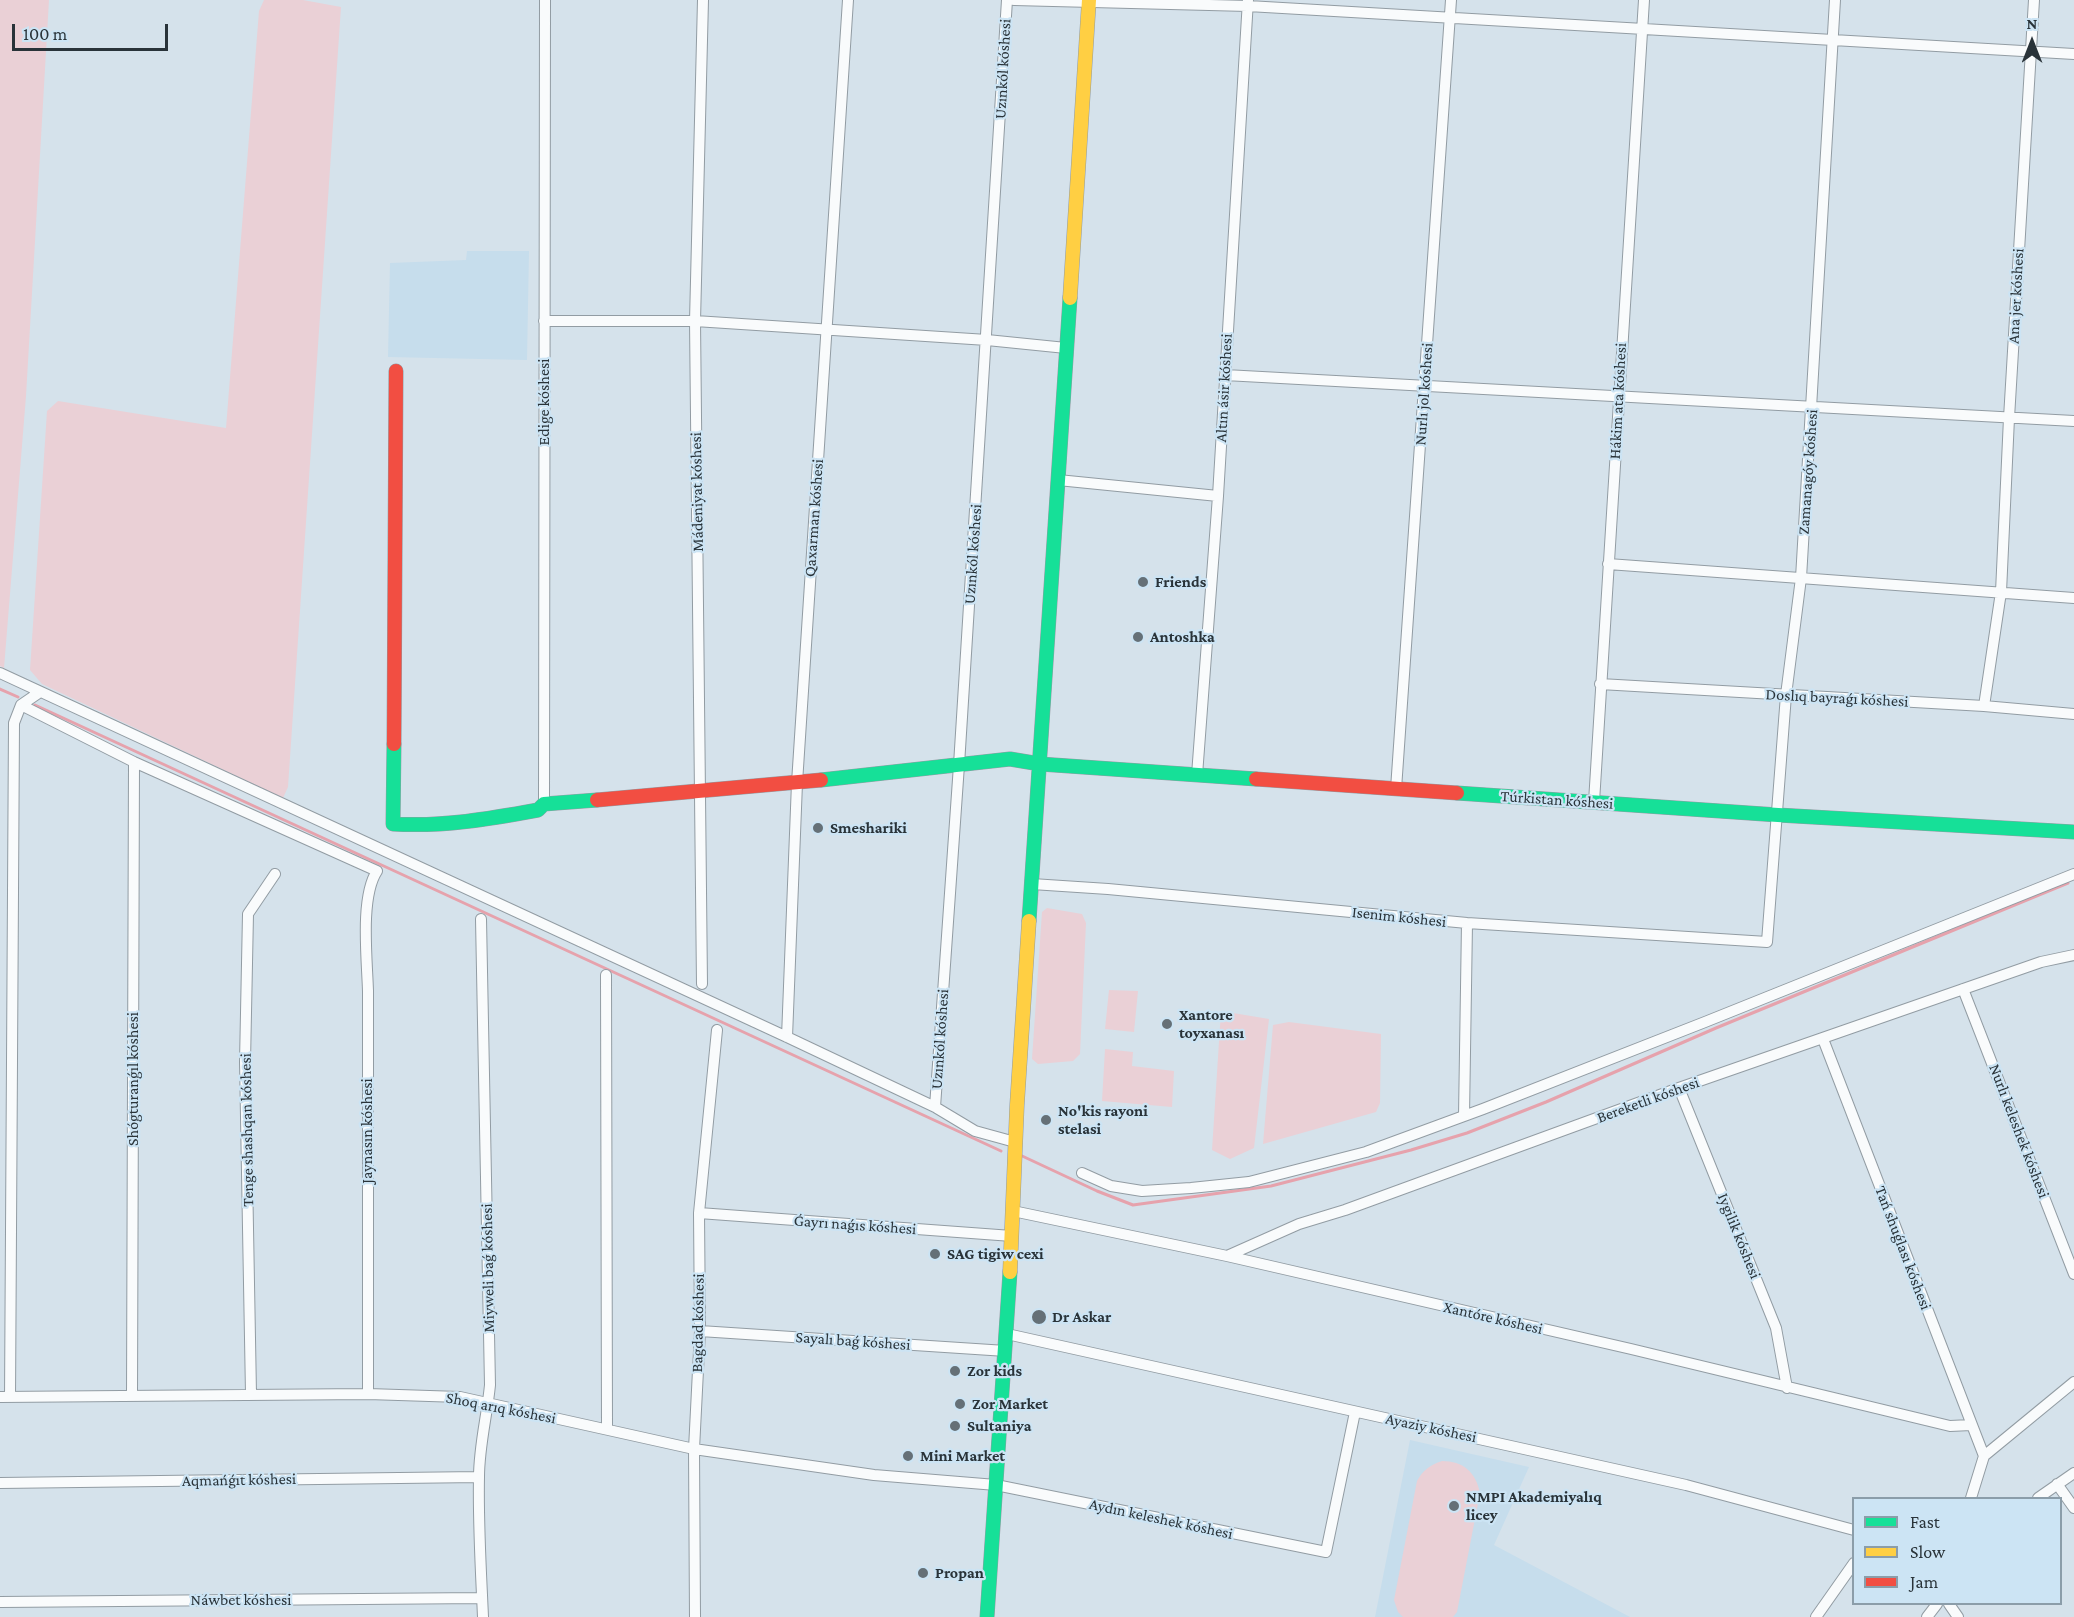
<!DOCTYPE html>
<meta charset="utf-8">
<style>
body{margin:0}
#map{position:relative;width:2074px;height:1617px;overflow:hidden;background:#d5e2eb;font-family:"Crimson Pro",serif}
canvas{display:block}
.legend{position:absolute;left:1852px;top:1497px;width:210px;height:108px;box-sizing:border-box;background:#cce4f4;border:2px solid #8b9da9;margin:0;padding:8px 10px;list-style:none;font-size:18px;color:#293339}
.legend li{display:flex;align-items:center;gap:12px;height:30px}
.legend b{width:30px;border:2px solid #8b9da9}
.north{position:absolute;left:2002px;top:12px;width:60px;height:60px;-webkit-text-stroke:4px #cce4f4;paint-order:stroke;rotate:0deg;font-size:16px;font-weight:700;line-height:24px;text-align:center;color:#293339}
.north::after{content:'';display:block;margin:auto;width:21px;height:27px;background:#293339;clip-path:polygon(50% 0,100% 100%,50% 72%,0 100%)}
.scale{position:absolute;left:12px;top:24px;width:156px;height:27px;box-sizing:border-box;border:3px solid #293339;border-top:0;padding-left:8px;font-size:18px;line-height:21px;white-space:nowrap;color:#293339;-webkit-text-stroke:4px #cce4f4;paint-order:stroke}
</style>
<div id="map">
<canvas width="2074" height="1617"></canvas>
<ul class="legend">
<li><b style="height:8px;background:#16e098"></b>Fast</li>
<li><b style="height:8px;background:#ffcf43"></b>Slow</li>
<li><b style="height:8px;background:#f24e42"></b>Jam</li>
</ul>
<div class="north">N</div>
<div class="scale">100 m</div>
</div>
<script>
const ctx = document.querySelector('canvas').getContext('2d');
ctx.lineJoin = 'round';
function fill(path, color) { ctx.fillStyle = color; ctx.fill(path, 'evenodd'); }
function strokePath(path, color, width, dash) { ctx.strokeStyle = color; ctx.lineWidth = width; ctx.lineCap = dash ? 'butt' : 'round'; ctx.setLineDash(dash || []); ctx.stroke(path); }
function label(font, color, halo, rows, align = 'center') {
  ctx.font = font + ' "Crimson Pro",serif'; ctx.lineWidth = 4.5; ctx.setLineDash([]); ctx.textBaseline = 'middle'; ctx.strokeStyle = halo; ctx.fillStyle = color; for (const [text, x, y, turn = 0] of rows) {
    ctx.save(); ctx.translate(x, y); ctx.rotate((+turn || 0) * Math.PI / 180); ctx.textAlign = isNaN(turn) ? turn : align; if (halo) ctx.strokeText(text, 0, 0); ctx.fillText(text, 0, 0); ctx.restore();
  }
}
fill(new Path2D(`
 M 467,251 L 529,251 L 527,360 L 388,357 L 390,263 L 466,260 Z
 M 1410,1440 L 1529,1467 L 1494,1545 L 1630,1617 L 1375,1617 Z`), '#c6ddec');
fill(new Path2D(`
 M 0,0 L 49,0 L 26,396 L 4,668 L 0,666 Z
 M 264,0 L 303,0 L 341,7 L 288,787 L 283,798 L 42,684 L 30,670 L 47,411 L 58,401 L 226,428 L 259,11 Z
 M 1047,908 L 1082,914 L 1086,923 L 1080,1054 L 1073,1061 L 1038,1064 L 1032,1059 L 1042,912 Z
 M 1109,990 L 1138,991 L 1134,1032 L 1105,1029 Z
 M 1221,1011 L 1269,1019 L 1254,1148 L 1230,1159 L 1212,1150 Z
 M 1289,1022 L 1381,1034 L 1380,1103 L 1376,1112 L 1263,1144 L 1273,1025 Z
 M 1105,1049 L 1133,1052 L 1132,1066 L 1174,1071 L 1172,1107 L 1102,1101 Z
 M 1442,1461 C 1463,1461 1476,1472 1480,1493 L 1457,1612 L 1453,1617 L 1403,1617 L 1398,1612 L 1394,1600 L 1417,1481 C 1423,1470 1430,1465 1442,1461 Z`), '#ead0d6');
strokePath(new Path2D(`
 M 0,689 L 18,697
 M 35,705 L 1001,1151
 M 1020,1155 L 1097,1191 L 1133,1205 L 1271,1186 L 1411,1150 L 1467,1133 L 1546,1102 L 1716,1028 L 2068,883`), '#e6a2ac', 3);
const street = new Path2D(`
 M 1014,0 L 1248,6 L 2074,54
 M 544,321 L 695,321 L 987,340 L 1066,348
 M 1225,375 L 2074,421
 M 1058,480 L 1218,496
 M 1608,564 L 2074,598
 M 0,673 L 787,1037 L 935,1107 L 975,1131 L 1015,1142
 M 1600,684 L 1984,706 L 2074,714
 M 21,705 L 134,762 L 377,871 C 360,897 367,958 368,991 L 368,1394
 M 1984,706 L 2001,592 L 2009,418 L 2034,0
 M 1197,775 L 1218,496 L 1248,0
 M 1396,789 L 1451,0
 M 1594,802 L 1644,0
 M 544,804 L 545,0
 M 1032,884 L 1108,889 L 1467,923 L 1767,942 L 1786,695 L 1801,578 L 1835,0
 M 481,919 L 490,1385 C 487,1416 479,1446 479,1477 C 478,1524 481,1571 483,1617
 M 606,975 L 607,1429
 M 702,984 L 695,321 L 703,0
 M 1963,989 L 2074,1274
 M 787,1037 L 797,783 L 848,0
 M 1823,1039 L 1984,1456
 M 1679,1088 L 1776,1328 L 1787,1388
 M 935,1107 L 959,765 L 1007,0
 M 1464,1116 L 1467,923
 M 1082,1173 L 1111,1186 L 1142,1191 L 1191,1188 L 1249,1182 L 1366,1152 L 1483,1109 L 1705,1022 L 2074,874
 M 1013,1211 L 1227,1256 L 1631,1349 L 1950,1426 L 1971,1425
 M 699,1213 L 1012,1236
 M 1227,1256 L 1299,1224 L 1345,1210 L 1679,1088 L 2041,962 L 2074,955
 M 700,1331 L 1006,1351
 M 1007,1334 L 1686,1485 L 1854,1530
 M 251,1394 L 245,1062 L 248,914 L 275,874
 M 132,1396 L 134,762
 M 0,1397 L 368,1394 L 460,1397 L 694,1449 L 874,1475 L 996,1485 L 1326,1552 L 1355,1412
 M 10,1397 L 14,723 L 21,705 L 40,692
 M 1984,1456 L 2074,1382
 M 0,1483 L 479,1477
 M 2057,1484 L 2074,1508
 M 1971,1498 L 1984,1456
 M 2038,1498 L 2074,1473
 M 0,1602 L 482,1598
 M 1949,1604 L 1958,1617
 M 695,1617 L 694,1449 L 700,1331 L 699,1213 L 717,1030
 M 1816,1617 L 1854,1563
 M 1927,1617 L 1937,1604`);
const fast = new Path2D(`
 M 394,744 L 393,824 C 443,827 489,819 538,810 L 544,804 L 597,800
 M 821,780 L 1010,759 L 1040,764 L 1256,779
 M 1457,793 L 1778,815 L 2074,832
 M 1029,921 L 1070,298
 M 987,1617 L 1010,1272`);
const slow = new Path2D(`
 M 1070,298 L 1089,0
 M 1010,1272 L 1017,1105 L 1029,921`);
const jam = new Path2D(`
 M 394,744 L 396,371
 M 1256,779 L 1457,793
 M 597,800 L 821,780`);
strokePath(street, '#929ca3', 12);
strokePath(fast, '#929ca3', 15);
strokePath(slow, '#929ca3', 15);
strokePath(jam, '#929ca3', 15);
strokePath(street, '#f9fbfc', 10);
strokePath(fast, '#16e098', 14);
strokePath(slow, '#ffcf43', 14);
strokePath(jam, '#f24e42', 14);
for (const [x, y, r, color] of [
 [1143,582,6,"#657077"],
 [1138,637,6,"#657077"],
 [818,828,6,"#657077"],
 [1167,1024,6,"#657077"],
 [1046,1120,6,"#657077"],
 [935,1254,6,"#657077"],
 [1039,1317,8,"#657077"],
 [955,1371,6,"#657077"],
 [960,1404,6,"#657077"],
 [955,1426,6,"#657077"],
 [908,1456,6,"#657077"],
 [1454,1506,6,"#657077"],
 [923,1573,6,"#657077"]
]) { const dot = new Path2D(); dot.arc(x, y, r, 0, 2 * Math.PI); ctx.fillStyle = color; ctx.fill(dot); strokePath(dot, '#cce4f4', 2); }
label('16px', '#293339', '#cce4f4', [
 ["Uzınkól kóshesi",1003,69,-87],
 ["Ana jer kóshesi",2016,296,-87],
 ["Altın ásir kóshesi",1224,388,-87],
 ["Nurlı jol kóshesi",1424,394,-86],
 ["Hákim ata kóshesi",1618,401,-87],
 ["Edige kóshesi",544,402,-90],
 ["Zamanagóy kóshesi",1808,472,-86],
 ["Mádeniyat kóshesi",697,492,-91],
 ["Qaxarman kóshesi",814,518,-86],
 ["Uzınkól kóshesi",973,554,-86],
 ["Doslıq bayraǵı kóshesi",1837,698,3],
 ["Túrkistan kóshesi",1557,800,4],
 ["Isenim kóshesi",1399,917,6],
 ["Uzınkól kóshesi",940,1039,-86],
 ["Shógturanǵıl kóshesi",133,1079,-90],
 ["Bereketli kóshesi",1648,1100,-20],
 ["Tenge shashqan kóshesi",247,1130,-91],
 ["Jaynasın kóshesi",367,1131,-90],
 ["Nurlı keleshek kóshesi",2019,1131,69],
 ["Ǵayrı naǵıs kóshesi",855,1225,4],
 ["Iygilik kóshesi",1739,1236,68],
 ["Tań shuǵlası kóshesi",1903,1248,69],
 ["Miyweli baǵ kóshesi",488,1268,-91],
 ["Xantóre kóshesi",1493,1318,13],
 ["Bagdad kóshesi",698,1323,-89],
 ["Sayalı baǵ kóshesi",853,1341,4],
 ["Shoq arıq kóshesi",501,1408,11],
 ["Ayaziy kóshesi",1431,1428,12],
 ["Aqmańǵıt kóshesi",239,1480,-1],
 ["Aydın keleshek kóshesi",1161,1519,12],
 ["Náwbet kóshesi",241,1600]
]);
label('bold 16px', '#293339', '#cce4f4', [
 ["Friends",1155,582],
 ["Antoshka",1150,637],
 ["Smeshariki",830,828],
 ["Xantore",1179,1015],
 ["toyxanası",1179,1033],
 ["No'kis rayoni",1058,1111],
 ["stelasi",1058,1129],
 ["SAG tigiw cexi",947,1254],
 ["Dr Askar",1052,1317],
 ["Zor kids",967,1371],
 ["Zor Market",972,1404],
 ["Sultaniya",967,1426],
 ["Mini Market",920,1456],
 ["NMPI Akademiyalıq",1466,1497],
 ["licey",1466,1515],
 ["Propan",935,1573]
], 'left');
</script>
